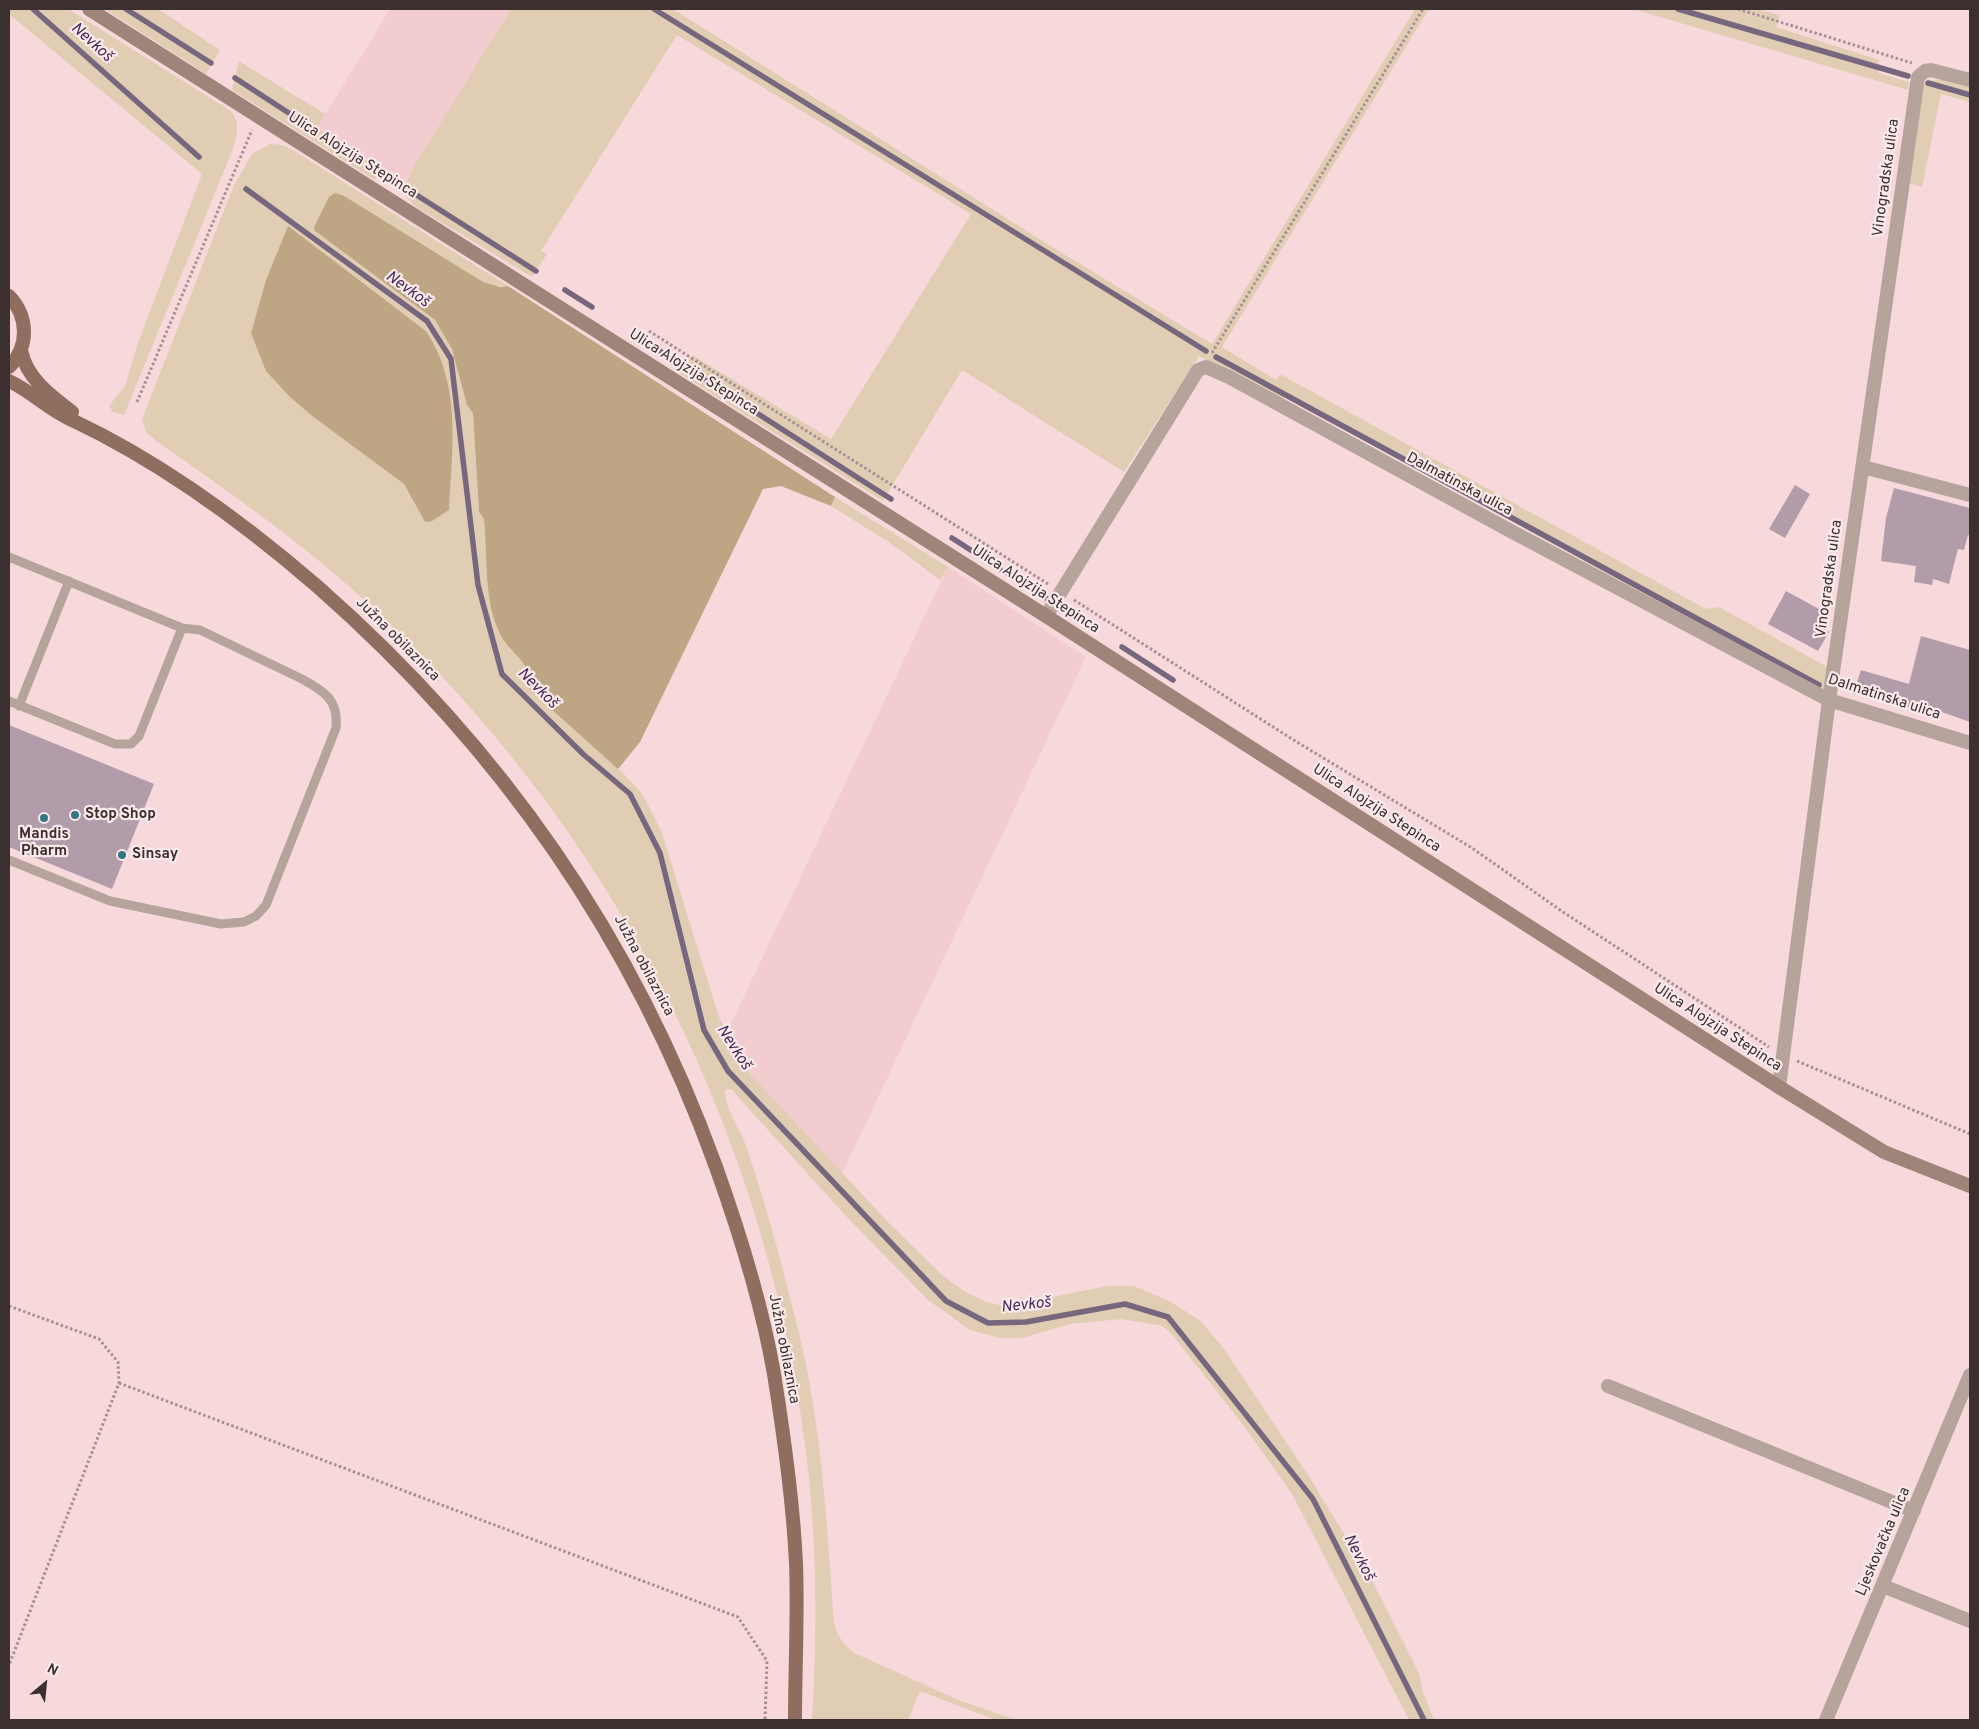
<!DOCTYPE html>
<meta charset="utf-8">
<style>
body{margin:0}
#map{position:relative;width:1979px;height:1729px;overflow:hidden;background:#f7d9dc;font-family:Overpass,sans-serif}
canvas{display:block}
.frame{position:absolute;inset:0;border:10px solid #3b2f30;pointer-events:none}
.north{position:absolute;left:20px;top:1659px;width:50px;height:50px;-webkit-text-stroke:4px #fceaeb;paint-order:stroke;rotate:28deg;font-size:14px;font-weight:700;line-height:20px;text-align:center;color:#3b2f30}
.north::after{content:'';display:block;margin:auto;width:18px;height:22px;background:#3b2f30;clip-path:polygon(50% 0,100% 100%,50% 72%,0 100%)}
</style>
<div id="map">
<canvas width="1979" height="1729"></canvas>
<div class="frame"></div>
<div class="north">N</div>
</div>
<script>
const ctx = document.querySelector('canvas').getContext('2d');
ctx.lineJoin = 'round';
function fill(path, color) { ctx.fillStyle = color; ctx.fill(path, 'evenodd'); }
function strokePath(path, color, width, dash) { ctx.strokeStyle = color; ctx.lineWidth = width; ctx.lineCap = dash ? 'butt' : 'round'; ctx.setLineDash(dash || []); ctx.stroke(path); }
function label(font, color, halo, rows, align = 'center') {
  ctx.font = font + ' Overpass,sans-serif'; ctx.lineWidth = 4.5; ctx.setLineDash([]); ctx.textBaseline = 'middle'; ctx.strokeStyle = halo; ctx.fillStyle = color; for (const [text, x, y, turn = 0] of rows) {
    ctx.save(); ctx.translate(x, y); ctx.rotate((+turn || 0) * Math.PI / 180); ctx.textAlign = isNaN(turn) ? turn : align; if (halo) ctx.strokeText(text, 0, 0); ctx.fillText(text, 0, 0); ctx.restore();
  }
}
fill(new Path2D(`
 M 390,9 L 511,9 L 405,184 L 317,128 Z
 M 948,567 L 1086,657 L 842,1174 L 751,1075 L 727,1032 Z`), '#f2cccf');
fill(new Path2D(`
 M 9,9 L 68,9 L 231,111 C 241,124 237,134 233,149 L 124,415 L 113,412 L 109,406 L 125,386 L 138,343 L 202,174 L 9,14 Z
 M 105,9 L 158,9 L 220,50 L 206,74 Z
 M 511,9 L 673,9 L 1062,253 L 1212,344 L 1415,9 L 1429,9 L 1222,347 L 1276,380 L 1280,374 L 1706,609 L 1719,607 L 1829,668 L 1824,688 L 1822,691 L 1285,397 L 1281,402 L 1199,356 L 1124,472 L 962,370 L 883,501 L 680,374 L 692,355 L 831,439 L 971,214 L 677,35 L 541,251 L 547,254 L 532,277 L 419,209 C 398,194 404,185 415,165 Z
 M 1633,9 L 1756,9 L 1780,15 L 1776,27 L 1879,60 L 1878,73 L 1909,82 L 1908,90 Z
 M 239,61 L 325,114 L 317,128 L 384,171 L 378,178 L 373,179 L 232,90 Z
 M 1947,79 L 1970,85 L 1970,102 L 1941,94 L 1922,187 L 1908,183 L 1920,87 L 1932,80 Z
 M 270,144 L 283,145 L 293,150 L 508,286 L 492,286 L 315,231 L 435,320 L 452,349 L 467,404 L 473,413 L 479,512 L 484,519 L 497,629 L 528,670 L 532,678 L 531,690 L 623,773 L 643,795 L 662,833 L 719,1017 L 751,1075 L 888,1222 L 943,1276 L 964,1291 L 985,1302 L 1000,1305 L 1048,1298 L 1107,1286 L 1134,1286 L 1169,1301 L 1201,1321 L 1224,1349 L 1310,1478 L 1371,1578 L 1419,1673 L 1423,1692 L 1434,1720 L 1409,1720 L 1292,1494 L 1244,1426 L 1171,1333 L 1162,1326 L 1121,1319 L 1070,1324 L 1022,1338 L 1000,1338 L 970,1330 L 928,1300 L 844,1214 L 731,1089 L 725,1090 C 725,1110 740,1128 746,1146 C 765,1201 780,1257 794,1313 C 821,1414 827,1520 834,1624 C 839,1637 843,1645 854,1653 L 961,1701 L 1016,1720 L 996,1720 L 920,1691 L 908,1720 L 812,1720 C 817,1640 817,1558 809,1478 C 775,1152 625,849 389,623 C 318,554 238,498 156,441 L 146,432 L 142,419 L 234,185 L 252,154 ZM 288,227 L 426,331 C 461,383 452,451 449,510 L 425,522 L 404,484 L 312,416 L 290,397 L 251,333 L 266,280 Z
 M 835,497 L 948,567 L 940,580 L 890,543 L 831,506 Z`), '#e1cdb3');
fill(new Path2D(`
 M 335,193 L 344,196 L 483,282 L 500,287 L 508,286 L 835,497 L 831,506 L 781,486 L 763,489 L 640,742 L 618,769 L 530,690 C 534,662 509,654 499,632 C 485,601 487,563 485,530 L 484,519 L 479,512 L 473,413 L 467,405 L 452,349 L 435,320 L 315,231 L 314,227 L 329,197 Z
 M 288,226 L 426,331 C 462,384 452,450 449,510 L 432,521 L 425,522 L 404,484 L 312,416 L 290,397 L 266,371 L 251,333 L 266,280 Z`), '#bea583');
strokePath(new Path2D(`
 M 33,9 L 199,157
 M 126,9 L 211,63
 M 654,9 L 1206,351
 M 1678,9 L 1908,76
 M 235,78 L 315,130
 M 1928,83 L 1970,95
 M 404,187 L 536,271
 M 246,189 L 427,321 L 451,359 L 478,585 L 502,674 L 583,754 L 630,794 L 660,853 L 704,1030 L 728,1071 L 946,1301 L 988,1323 L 1026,1322 L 1125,1304 L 1168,1317 L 1313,1499 L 1424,1720
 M 565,290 L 592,307
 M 649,344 L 891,499
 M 1216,357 L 1819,685
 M 952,538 L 1000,569
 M 1007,573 L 1046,598
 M 1122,647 L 1173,680`), '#76667e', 5.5);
fill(new Path2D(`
 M 1795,485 L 1810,494 L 1785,538 L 1769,529 Z
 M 1894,488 L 1970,508 L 1970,536 L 1968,535 L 1964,550 L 1958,549 L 1949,584 L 1933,579 L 1932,585 L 1914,582 L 1916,566 L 1881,561 L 1886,518 Z
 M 1786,591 L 1830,615 L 1822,628 L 1829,632 L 1818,651 L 1768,624 Z
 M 1921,636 L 1970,650 L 1970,722 L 1936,710 L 1934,715 L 1854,692 L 1861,670 L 1909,684 Z
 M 9,725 L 154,784 L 112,889 L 9,847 Z`), '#b39caa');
strokePath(new Path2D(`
 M 1738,9 L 1912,63
 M 649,331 L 1048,584
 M 1212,353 L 1423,9
 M 137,402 L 252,130
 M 1074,600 L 1292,739 L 1472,848 L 1563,912 L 1769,1047
 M 1797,1061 L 1970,1134
 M 9,1306 L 99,1339 L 118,1362 L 119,1383 L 9,1665
 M 119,1383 L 738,1617 L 767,1661 L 765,1720`), '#a68f92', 3, [2.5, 2.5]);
strokePath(new Path2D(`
 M 9,557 L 182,628 L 139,736 L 131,744 L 115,744 L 9,701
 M 19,706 L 69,581
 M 9,860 L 110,901 L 221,924 L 244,922 L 256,916 L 266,905 L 336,728 C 339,700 324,691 302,679 L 200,630 L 182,628`), '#b6a39b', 9);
strokePath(new Path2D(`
 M 1863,467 L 1970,495
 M 1046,616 L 1198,370 L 1206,367 L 1229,377 L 1507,529 L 1829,700 L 1970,743
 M 1779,1087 L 1829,700 L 1918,77 L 1925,71 L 1931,70 L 1970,80
 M 1608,1386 L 1914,1511
 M 1883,1586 L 1970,1621
 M 1826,1720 L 1970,1375`), '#b6a39b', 14);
strokePath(new Path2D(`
 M 89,9 L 1046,616 L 1779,1087 L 1884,1152 L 1970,1186`), '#9f8479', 14);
strokePath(new Path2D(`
 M 9,296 C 29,317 29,347 9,367
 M 21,350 C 26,378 51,396 72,412
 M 9,381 C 31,391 49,410 72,420 C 161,462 243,522 318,587 C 501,748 633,937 716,1167 C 740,1234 762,1304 774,1374 C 784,1436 793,1500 796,1563 C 798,1615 795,1668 795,1720`), '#8f6e60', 14);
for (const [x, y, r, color] of [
 [75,815,5,"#307683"],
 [44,818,5,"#307683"],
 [122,855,5,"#307683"]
]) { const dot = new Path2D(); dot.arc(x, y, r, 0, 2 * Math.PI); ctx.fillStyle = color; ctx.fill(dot); strokePath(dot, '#fceaeb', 2); }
label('15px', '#3b2f30', '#fceaeb', [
 ["Ulica Alojzija Stepinca",352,156,32],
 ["Vinogradska ulica",1887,178,-82],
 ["Ulica Alojzija Stepinca",693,373,32],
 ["Dalmatinska ulica",1459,485,28],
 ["Vinogradska ulica",1830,579,-82],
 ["Ulica Alojzija Stepinca",1035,590,33],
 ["Južna obilaznica",397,640,45],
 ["Dalmatinska ulica",1884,698,18],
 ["Ulica Alojzija Stepinca",1376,809,33],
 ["Južna obilaznica",643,966,62],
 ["Ulica Alojzija Stepinca",1717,1028,33],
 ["Južna obilaznica",783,1349,79],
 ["Ljeskovačka ulica",1884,1542,-67]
]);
label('bold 15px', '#3b2f30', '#fceaeb', [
 ["Stop Shop",85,815],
 ["Mandis",44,835,"center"],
 ["Pharm",44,852,"center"],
 ["Sinsay",132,855]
], 'left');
label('italic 16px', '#462c5b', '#fceaeb', [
 ["Nevkoš",91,43,42],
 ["Nevkoš",407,290,36],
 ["Nevkoš",537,689,45],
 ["Nevkoš",733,1048,57],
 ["Nevkoš",1026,1306,-6],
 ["Nevkoš",1358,1558,63]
]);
</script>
